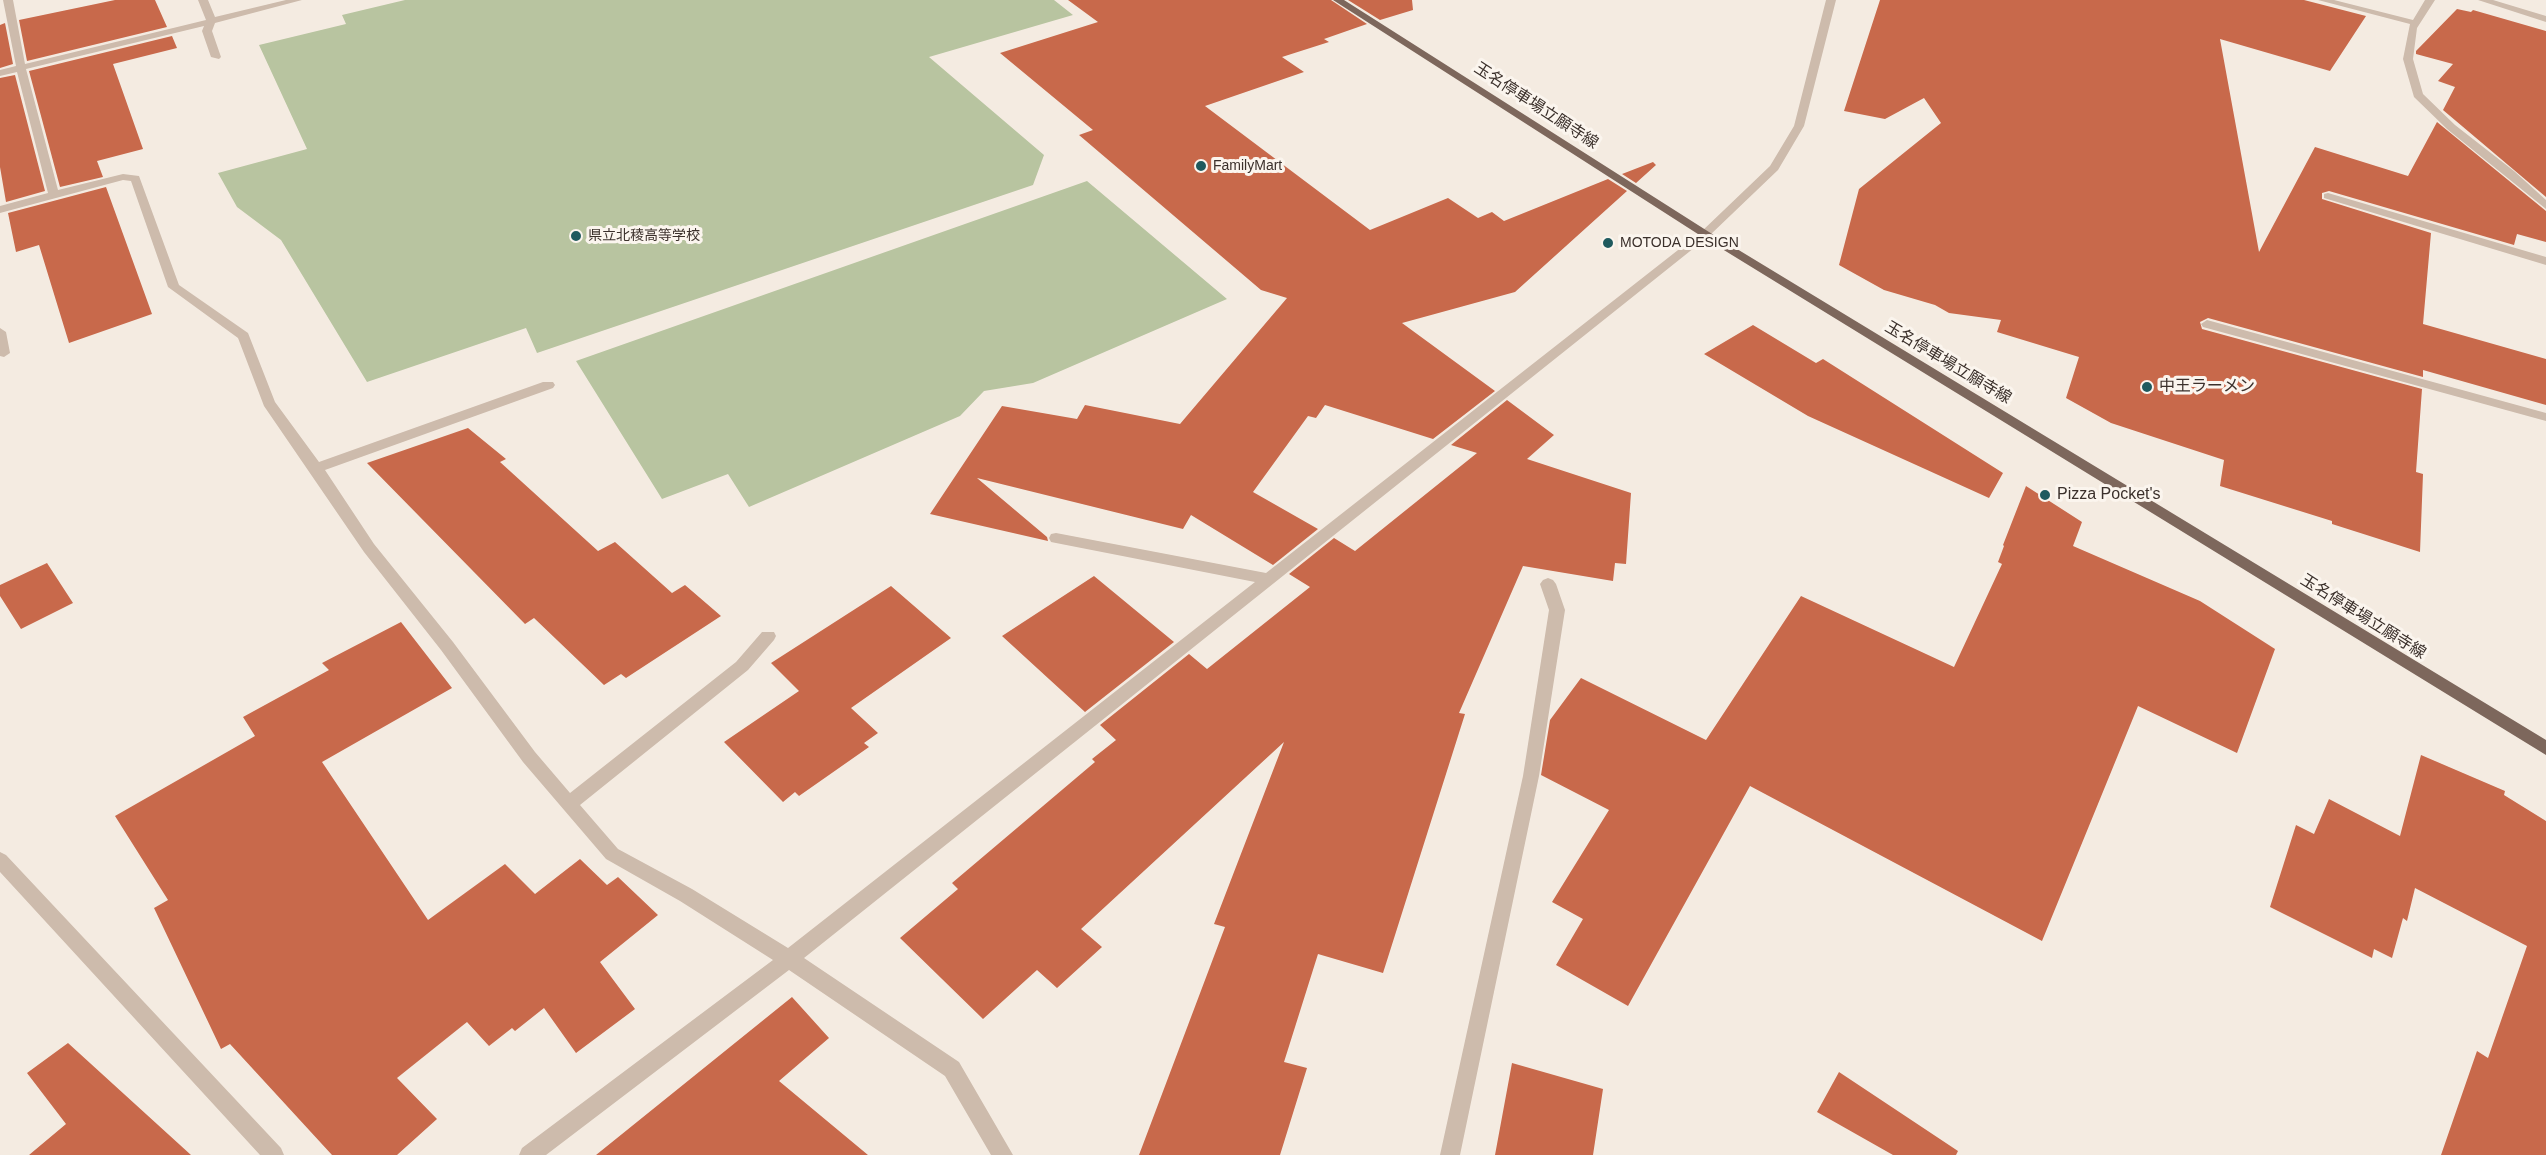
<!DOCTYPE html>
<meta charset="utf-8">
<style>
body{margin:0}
canvas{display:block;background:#f4ebe1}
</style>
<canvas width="2546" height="1155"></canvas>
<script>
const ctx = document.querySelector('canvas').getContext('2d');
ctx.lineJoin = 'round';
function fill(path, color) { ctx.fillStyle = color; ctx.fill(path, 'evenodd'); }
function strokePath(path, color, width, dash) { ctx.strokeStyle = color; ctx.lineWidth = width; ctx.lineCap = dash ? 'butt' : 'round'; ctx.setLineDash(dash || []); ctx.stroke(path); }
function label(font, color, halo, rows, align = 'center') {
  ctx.font = font + ' Helvetica,"Noto Sans JP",sans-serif'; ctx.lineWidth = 6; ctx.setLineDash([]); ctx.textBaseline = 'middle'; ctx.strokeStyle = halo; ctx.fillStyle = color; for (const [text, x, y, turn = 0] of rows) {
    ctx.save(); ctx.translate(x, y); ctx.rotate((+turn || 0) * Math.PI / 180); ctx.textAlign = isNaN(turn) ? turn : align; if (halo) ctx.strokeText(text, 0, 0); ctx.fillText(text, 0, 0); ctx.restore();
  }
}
fill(new Path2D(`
 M 405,0 L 1054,0 L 1073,15 L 929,57 L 1044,155 L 1033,185 L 537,353 L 526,328 L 367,382 L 281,240 L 237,207 L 218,173 L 307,149 L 259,45 L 346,24 L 342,15 Z
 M 1087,181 L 1227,299 L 1033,383 L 984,391 L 960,416 L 749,507 L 728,474 L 662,499 L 576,361 Z`), '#b8c4a0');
fill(new Path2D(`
 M 115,0 L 155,0 L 167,27 L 27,61 L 19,20 Z
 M 1068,0 L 1331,0 L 1367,24 L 1324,39 L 1329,42 L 1282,57 L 1304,72 L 1205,106 L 1370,230 L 1448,198 L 1478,218 L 1492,212 L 1504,221 L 1608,179 L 1627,191 L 1515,292 L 1402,323 L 1495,391 L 1433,439 L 1325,405 L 1316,418 L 1308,416 L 1253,492 L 1318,529 L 1273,565 L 1191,515 L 1183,529 L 977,478 L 1047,537 L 1048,541 L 930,514 L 1002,406 L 1077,419 L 1085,405 L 1180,424 L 1287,298 L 1261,290 L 1079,135 L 1093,130 L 1000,53 L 1098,22 Z
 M 1348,0 L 1412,0 L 1413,10 L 1380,20 Z
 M 1880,0 L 2304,0 L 2366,16 L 2330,71 L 2220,39 L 2259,252 L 2315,147 L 2408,176 L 2437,122 L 2546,211 L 2546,242 L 2517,234 L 2514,245 L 2329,191 L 2322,193 L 2322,199 L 2431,233 L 2423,324 L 2546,359 L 2546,405 L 2423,370 L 2423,377 L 2208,318 L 2200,322 L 2202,329 L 2422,389 L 2416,472 L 2423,474 L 2420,552 L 2332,524 L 2332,521 L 2220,486 L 2224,460 L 2111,423 L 2066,398 L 2079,357 L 1997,332 L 2001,320 L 1949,313 L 1935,305 L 1884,290 L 1839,265 L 1859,189 L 1941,123 L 1924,98 L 1885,119 L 1844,111 Z
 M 2457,9 L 2471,12 L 2473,10 L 2546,31 L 2546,197 L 2443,110 L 2455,87 L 2438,81 L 2453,64 L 2416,54 L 2416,51 Z
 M 5,23 L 13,64 L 0,68 L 0,25 Z
 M 172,36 L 177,48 L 113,64 L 143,149 L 97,161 L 103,177 L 60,187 L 29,71 Z
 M 15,75 L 45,191 L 6,202 L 0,167 L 0,78 Z
 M 1653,162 L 1656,165 L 1636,183 L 1622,174 Z
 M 106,187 L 152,314 L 69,343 L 39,245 L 16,252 L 8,213 Z
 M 1753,325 L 1816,363 L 1823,359 L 2003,473 L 1989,498 L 1808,416 L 1704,354 Z
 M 1507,400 L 1554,435 L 1527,459 L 1631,493 L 1626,564 L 1615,563 L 1613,581 L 1523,566 L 1459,713 L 1465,714 L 1383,973 L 1318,954 L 1284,1062 L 1307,1068 L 1280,1155 L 1139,1155 L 1225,927 L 1214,924 L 1284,742 L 1081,929 L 1102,947 L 1057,988 L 1037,970 L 983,1019 L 900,938 L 958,889 L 952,883 L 1095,762 L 1092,759 L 1116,740 L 1100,725 L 1189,654 L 1207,669 L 1310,587 L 1289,574 L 1334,538 L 1355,551 L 1477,453 L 1451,445 Z
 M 468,428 L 506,459 L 500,462 L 598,551 L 615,542 L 672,593 L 685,585 L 721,616 L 626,678 L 621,674 L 604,685 L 534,618 L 525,624 L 367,463 Z
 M 2026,486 L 2082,522 L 2073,546 L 2200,601 L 2275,649 L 2237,753 L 2138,706 L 2042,941 L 1750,786 L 1628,1006 L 1556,965 L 1583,919 L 1552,902 L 1609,810 L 1541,775 L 1550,720 L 1581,678 L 1706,740 L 1801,596 L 1954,667 L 2002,564 L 1998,562 L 2004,546 L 2003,545 Z
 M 47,563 L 73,603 L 21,629 L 0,596 L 0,585 Z
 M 1094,576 L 1174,642 L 1085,712 L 1002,636 Z
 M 891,586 L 951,638 L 851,708 L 878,733 L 864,743 L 869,747 L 799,796 L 795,792 L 783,802 L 724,742 L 799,691 L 771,663 Z
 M 401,622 L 452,688 L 322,762 L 428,920 L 505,864 L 535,894 L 580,859 L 607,885 L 618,877 L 658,915 L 600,962 L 635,1009 L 576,1053 L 544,1008 L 515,1031 L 512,1028 L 489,1046 L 467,1022 L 397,1078 L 437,1119 L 397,1155 L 332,1155 L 230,1044 L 221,1049 L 154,908 L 168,900 L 115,816 L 255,736 L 243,717 L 329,670 L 322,663 Z
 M 2421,755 L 2505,791 L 2504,795 L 2546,821 L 2546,1155 L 2441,1155 L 2477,1051 L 2488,1058 L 2527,946 L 2415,888 L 2407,921 L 2403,918 L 2392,958 L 2374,949 L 2372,958 L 2270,907 L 2296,825 L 2314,834 L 2329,799 L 2400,836 Z
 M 792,997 L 829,1038 L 779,1081 L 868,1155 L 596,1155 Z
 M 68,1043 L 113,1084 L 191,1155 L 29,1155 L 66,1124 L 27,1073 Z
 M 1512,1063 L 1603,1089 L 1593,1155 L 1495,1155 Z
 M 1839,1072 L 1958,1151 L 1956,1155 L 1893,1155 L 1817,1112 Z`), '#c8694b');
fill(new Path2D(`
 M 3,0 L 13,0 L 25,64 L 206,20 L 198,0 L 208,0 L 215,17 L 286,0 L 302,0 L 215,23 L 212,31 L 221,57 L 219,59 L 211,57 L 202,31 L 204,26 L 26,69 L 58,190 L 123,174 L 139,176 L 179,285 L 248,333 L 275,402 L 319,462 L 543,382 L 553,382 L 555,385 L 553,388 L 325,470 L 374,544 L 453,642 L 535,752 L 570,793 L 736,662 L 762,632 L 774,632 L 776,636 L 774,640 L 748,670 L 580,805 L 618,849 L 692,889 L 788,948 L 1255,582 L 1056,543 L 1051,542 L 1049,538 L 1051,534 L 1056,533 L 1266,573 L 1701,232 L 1770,166 L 1794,126 L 1826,0 L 1836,0 L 1804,126 L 1778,170 L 1709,236 L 804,958 L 959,1062 L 1013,1155 L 991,1155 L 945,1076 L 789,970 L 546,1155 L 519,1155 L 522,1148 L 773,960 L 680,901 L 606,859 L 523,762 L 441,650 L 364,552 L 264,406 L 238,338 L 168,287 L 131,181 L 123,180 L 0,213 L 0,206 L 48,193 L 17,72 L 0,76 L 0,70 L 16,66 Z
 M 2318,0 L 2334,0 L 2413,20 L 2425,0 L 2435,0 L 2417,28 L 2413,59 L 2423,94 L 2455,125 L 2514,171 L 2546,200 L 2546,209 L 2447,129 L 2414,97 L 2403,59 L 2410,24 Z
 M 2478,0 L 2493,0 L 2546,16 L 2546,22 Z
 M 2328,193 L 2546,257 L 2546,265 L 2324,198 L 2324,194 Z
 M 2207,320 L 2546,413 L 2546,421 L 2203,327 L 2201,324 Z
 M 0,328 L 6,332 L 10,353 L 4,357 L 0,356 Z
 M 1548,578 L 1553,580 L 1556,584 L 1565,610 L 1539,776 L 1460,1155 L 1440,1155 L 1523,776 L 1549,610 L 1540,584 L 1543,580 Z
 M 0,852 L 6,855 L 281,1148 L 284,1155 L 260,1155 L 0,872 Z`), '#cdbbac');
fill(new Path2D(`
 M 1333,0 L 1344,0 L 1709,232 L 2546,740 L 2546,755 L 1701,236 Z`), '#7d675c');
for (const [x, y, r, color] of [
 [1201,166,6,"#1f5a5e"],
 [576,236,6,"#1f5a5e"],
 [1608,243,6,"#1f5a5e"],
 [2147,387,6,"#1f5a5e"],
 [2045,495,6,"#1f5a5e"]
]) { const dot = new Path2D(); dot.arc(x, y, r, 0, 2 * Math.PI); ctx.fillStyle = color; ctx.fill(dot); strokePath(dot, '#fbf5ee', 2); }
label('14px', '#3b302b', '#fbf5ee', [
 ["FamilyMart",1213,166],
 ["県立北稜高等学校",588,236],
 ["MOTODA DESIGN",1620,243]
], 'left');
label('16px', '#3b302b', '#fbf5ee', [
 ["玉名停車場立願寺線",1536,106,33],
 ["玉名停車場立願寺線",1948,363,31],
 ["玉名停車場立願寺線",2363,617,32]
]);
label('16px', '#3b302b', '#fbf5ee', [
 ["中王ラーメン",2159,387],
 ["Pizza Pocket's",2057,495]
], 'left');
</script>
